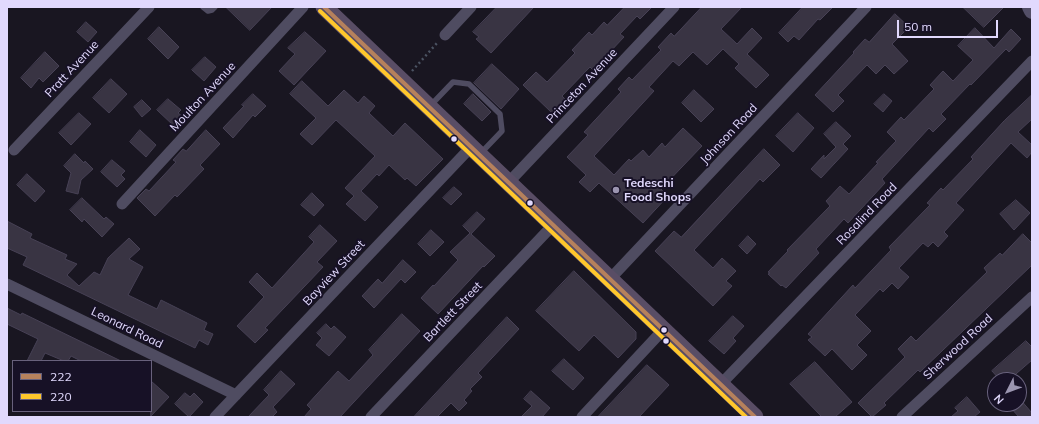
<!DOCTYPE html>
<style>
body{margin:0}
#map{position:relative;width:1039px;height:424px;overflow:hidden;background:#191621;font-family:Mulish,sans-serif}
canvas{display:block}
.frame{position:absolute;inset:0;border:8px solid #e1d9fd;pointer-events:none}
.legend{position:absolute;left:12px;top:360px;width:140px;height:52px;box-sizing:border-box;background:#171126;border:1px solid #68617c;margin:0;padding:5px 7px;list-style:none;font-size:12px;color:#e1d9fd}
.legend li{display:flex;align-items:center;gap:8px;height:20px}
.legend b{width:20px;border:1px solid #68617c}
.north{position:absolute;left:987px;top:372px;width:40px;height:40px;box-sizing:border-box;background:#171126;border:1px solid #68617c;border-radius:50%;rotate:228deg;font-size:11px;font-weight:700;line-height:16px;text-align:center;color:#e1d9fd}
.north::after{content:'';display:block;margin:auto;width:14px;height:18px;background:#9b95b0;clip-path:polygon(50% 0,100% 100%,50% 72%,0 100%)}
.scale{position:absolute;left:897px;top:20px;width:101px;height:18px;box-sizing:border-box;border:2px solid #e1d9fd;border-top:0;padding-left:5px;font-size:12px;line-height:14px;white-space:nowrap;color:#e1d9fd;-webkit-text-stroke:3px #171126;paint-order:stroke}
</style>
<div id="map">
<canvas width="1039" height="424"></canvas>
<div class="frame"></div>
<ul class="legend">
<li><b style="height:5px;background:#b6815c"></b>222</li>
<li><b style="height:5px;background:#ffc72c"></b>220</li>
</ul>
<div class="north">N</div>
<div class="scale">50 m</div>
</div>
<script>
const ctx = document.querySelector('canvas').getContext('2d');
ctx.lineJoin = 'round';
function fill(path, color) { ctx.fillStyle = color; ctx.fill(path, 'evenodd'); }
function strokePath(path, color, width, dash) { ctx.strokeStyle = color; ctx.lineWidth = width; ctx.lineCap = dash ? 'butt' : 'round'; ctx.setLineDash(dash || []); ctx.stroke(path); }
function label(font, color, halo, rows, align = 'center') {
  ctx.font = font + ' Mulish,sans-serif'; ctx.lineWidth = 4; ctx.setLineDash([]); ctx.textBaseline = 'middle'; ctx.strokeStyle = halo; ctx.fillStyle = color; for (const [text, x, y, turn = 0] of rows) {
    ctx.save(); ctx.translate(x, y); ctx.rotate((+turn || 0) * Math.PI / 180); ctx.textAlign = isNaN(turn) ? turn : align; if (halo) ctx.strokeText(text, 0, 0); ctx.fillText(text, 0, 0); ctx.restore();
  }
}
const building = new Path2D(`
 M 226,7 L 272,7 L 250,30 Z
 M 497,7 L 534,7 L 491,53 L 476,39 L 479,37 L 473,32 Z
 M 625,7 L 652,7 L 640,19 L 637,16 L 620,34 L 624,37 L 593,70 L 590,67 L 562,96 L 565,99 L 552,113 L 523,85 L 536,72 L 547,82 L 575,53 L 572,50 L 589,32 L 592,35 L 604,22 L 607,25 Z
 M 702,7 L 742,7 L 721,29 L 737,44 L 752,28 L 762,38 L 747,54 L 769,75 L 756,88 L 735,68 L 739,64 L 723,49 L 707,65 L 693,52 L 679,66 L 673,61 L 649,87 L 654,91 L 594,156 L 614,175 L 629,159 L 631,161 L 643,150 L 649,157 L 662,143 L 665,147 L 683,128 L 702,146 L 661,189 L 668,196 L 643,223 L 599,183 L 590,192 L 579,182 L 586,175 L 567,157 L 588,135 L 584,132 L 621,92 L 618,89 L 629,77 L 632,80 L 661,50 L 658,47 L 671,33 L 674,36 Z
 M 803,7 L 833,7 L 820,20 L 818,19 L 799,40 L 794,36 L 788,42 L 779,33 Z
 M 963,7 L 1004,7 L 984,27 Z
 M 895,14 L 909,27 L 892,44 L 908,61 L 894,74 L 885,65 L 876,74 L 867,65 L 838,95 L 844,101 L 833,112 L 815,95 L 854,53 L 853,52 L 865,39 L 869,42 Z
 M 86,22 L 97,32 L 88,42 L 77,32 Z
 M 159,27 L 179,47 L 168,59 L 148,39 Z
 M 975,28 L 994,48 L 1011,29 L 1021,39 L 1009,52 L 1006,49 L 971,85 L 970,84 L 941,114 L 946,119 L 933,132 L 929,128 L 882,179 L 885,183 L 848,223 L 844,219 L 816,249 L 819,253 L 786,288 L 782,285 L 781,286 L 768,274 L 770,273 L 768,272 L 788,251 L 787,250 L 830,206 L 826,201 L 840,186 L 849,194 L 878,163 L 876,162 L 896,141 L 887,132 L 901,117 L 904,120 L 934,89 L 930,85 L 943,71 L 953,81 L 973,60 L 958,46 Z
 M 305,32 L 326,51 L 294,85 L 279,71 L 295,54 L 288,48 Z
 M 45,52 L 59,66 L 43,82 L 39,78 L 31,88 L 21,78 Z
 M 205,57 L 216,67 L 204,81 L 192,70 Z
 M 492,64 L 519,89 L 501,109 L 474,83 Z
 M 111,79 L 127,94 L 109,113 L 93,98 Z
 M 302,81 L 328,106 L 344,90 L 358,103 L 364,96 L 375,106 L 369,113 L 393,136 L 405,123 L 443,159 L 416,186 L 407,178 L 405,180 L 389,165 L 379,176 L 377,174 L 361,191 L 378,207 L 365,221 L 346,204 L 354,196 L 345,188 L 375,156 L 336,120 L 312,145 L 300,134 L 316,118 L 290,94 Z
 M 694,90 L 714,109 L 701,122 L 682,103 Z
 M 253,94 L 266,106 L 255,117 L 253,115 L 233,138 L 223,128 L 244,106 L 242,105 Z
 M 473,94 L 491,112 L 482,121 L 464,104 Z
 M 884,94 L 892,101 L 883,112 L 874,104 Z
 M 1032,95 L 1032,119 L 1018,132 L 1032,145 L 1032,152 L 1027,158 L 1011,143 L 956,203 L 964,210 L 944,232 L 948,236 L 938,247 L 933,242 L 928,247 L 923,243 L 899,268 L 909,277 L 898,289 L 892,283 L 883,292 L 880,289 L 855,315 L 871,331 L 857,345 L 867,355 L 852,370 L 832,349 L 825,356 L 808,340 L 812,337 L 808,334 L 853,285 L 855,288 L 891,250 L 889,247 L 930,205 L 927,203 L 941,188 L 943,190 L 973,159 L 971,157 L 1004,121 Z
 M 168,99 L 181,110 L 178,113 L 183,117 L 174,126 L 157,110 Z
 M 142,100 L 151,109 L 142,117 L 134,107 Z
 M 79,113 L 91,124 L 71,145 L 59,133 Z
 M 798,113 L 814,128 L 793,152 L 776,136 Z
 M 836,122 L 851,136 L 843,144 L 848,149 L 821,178 L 811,169 L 824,155 L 824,159 L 836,147 L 824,134 Z
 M 140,130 L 156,145 L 146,157 L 130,142 Z
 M 206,130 L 220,144 L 200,165 L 204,169 L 177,197 L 175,195 L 155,216 L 137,198 L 146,189 L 149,191 L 176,162 L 173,160 L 183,149 L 186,151 Z
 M 764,149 L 780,165 L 763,182 L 760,179 L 694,250 L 713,268 L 722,258 L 736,271 L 726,281 L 732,286 L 713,306 L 655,251 L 674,231 L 681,237 Z
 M 75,154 L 84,163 L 85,161 L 93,169 L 81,180 L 78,194 L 66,191 L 71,173 L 64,166 Z
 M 112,160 L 125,171 L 121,175 L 125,179 L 117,187 L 101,172 Z
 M 27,174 L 45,191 L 35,202 L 17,185 Z
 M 454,187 L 462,194 L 451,205 L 443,198 Z
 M 312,193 L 324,205 L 314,216 L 301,205 Z
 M 82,198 L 104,219 L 106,217 L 114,224 L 102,237 L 84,219 L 82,222 L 70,210 Z
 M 1016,200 L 1030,213 L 1014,230 L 1000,214 Z
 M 477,212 L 485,219 L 471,234 L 495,256 L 484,267 L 483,266 L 438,314 L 421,298 L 433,285 L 434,286 L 458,260 L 450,252 L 470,233 L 463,226 Z
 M 7,221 L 32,234 L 30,238 L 67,255 L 65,259 L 77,264 L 67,275 L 79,286 L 94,272 L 100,275 L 108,258 L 129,238 L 140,249 L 129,259 L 143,267 L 128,295 L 157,309 L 161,300 L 207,323 L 204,330 L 213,334 L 208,345 L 199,340 L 195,348 L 23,265 L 27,257 L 7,248 Z
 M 320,225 L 337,241 L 317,262 L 323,267 L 265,328 L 268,330 L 255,343 L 237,326 L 264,297 L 249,282 L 257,273 L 272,288 L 314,242 L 309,237 Z
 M 431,230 L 444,242 L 430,256 L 418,244 Z
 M 1023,234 L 1032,243 L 1032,265 L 920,372 L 918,370 L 884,403 L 886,405 L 872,417 L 858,403 L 905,357 L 898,349 L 911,336 L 916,341 L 987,272 L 984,268 L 1000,253 L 1002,255 Z
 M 748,236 L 756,244 L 747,254 L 739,246 Z
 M 403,260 L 416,272 L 405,283 L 401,279 L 374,308 L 362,296 L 378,279 L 382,283 Z
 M 574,271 L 636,332 L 636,339 L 618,358 L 594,335 L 579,351 L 536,311 Z
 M 7,308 L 21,315 L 22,313 L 121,361 L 81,361 L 71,356 L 68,361 L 64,361 L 45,353 L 41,361 L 27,361 L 38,339 L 7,324 Z
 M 402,314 L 420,331 L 340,417 L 304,417 L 311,409 L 307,405 L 338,371 L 349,381 L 373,355 L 369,350 Z
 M 733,316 L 744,326 L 733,338 L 736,341 L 724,354 L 709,341 Z
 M 507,317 L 519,329 L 478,373 L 482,377 L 470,389 L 472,391 L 464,400 L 467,403 L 459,411 L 451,403 L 437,417 L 414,417 Z
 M 326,324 L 331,329 L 334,326 L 346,337 L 329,356 L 316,345 L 322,338 L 317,333 Z
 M 1026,341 L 1032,347 L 1032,360 L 1009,380 L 1000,380 L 992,371 Z
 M 564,359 L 584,378 L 573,390 L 552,371 Z
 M 815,362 L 852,402 L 835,417 L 822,417 L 790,384 Z
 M 647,365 L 669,385 L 639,417 L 598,417 Z
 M 281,371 L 295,384 L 273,407 L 277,412 L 272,417 L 248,417 L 269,395 L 264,390 Z
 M 151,381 L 169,397 L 151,416 Z
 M 531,391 L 550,408 L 542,417 L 521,417 L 532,406 L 524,399 Z
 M 185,393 L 190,397 L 194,393 L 203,402 L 189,417 L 175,404 Z
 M 967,397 L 980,412 L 974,417 L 951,417 L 958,411 L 955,408 Z
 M 1019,398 L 1032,413 L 1032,417 L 1019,417 L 1010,407 L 1013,404 L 1019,404 Z`);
fill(building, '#393443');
strokePath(building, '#474155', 1);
strokePath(new Path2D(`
 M 412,71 L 438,42`), '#4b5362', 2.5, [2, 3]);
strokePath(new Path2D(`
 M 203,7 L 208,11 L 212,10 L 215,7
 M 430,106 L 453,82 L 469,84 L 500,114 L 502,131 L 480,154`), '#4f4c61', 5.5);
strokePath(new Path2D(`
 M 445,35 L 471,7
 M 14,150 L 149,7
 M 509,182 L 674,7
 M 122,204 L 303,7
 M 610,279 L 866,7
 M 7,284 L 236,395
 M 721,384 L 1032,61
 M 215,417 L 472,146
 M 371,417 L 554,224
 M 582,417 L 663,330
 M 902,417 L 1032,297`), '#4f4c61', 11);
strokePath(new Path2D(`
 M 1030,7 L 1032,11`), '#534f67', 16);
strokePath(new Path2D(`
 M 324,7 L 755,417`), '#594d65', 17);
strokePath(new Path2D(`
 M 324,7 L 755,417`), '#b6815c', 4);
strokePath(new Path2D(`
 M 320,11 L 746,417`), '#ffc72c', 4);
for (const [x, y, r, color] of [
 [454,139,3.5,"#e1d9fd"],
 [616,190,4,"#9b95b0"],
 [530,203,3.5,"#e1d9fd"],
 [664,330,3.5,"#e1d9fd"],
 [666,341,3.5,"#e1d9fd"]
]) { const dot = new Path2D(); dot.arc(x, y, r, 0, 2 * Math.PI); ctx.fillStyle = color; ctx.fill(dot); strokePath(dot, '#171126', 1.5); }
label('12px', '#e1d9fd', '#171126', [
 ["Pratt Avenue",72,69,-47],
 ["Princeton Avenue",582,86,-47],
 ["Moulton Avenue",203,97,-47],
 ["Johnson Road",729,134,-47],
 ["Rosalind Road",867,214,-46],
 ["Bayview Street",334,273,-47],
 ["Bartlett Street",453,312,-46],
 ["Leonard Road",127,328,26],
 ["Sherwood Road",958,347,-43]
]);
label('bold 12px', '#e1d9fd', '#171126', [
 ["Tedeschi",624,183],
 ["Food Shops",624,197]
], 'left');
</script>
